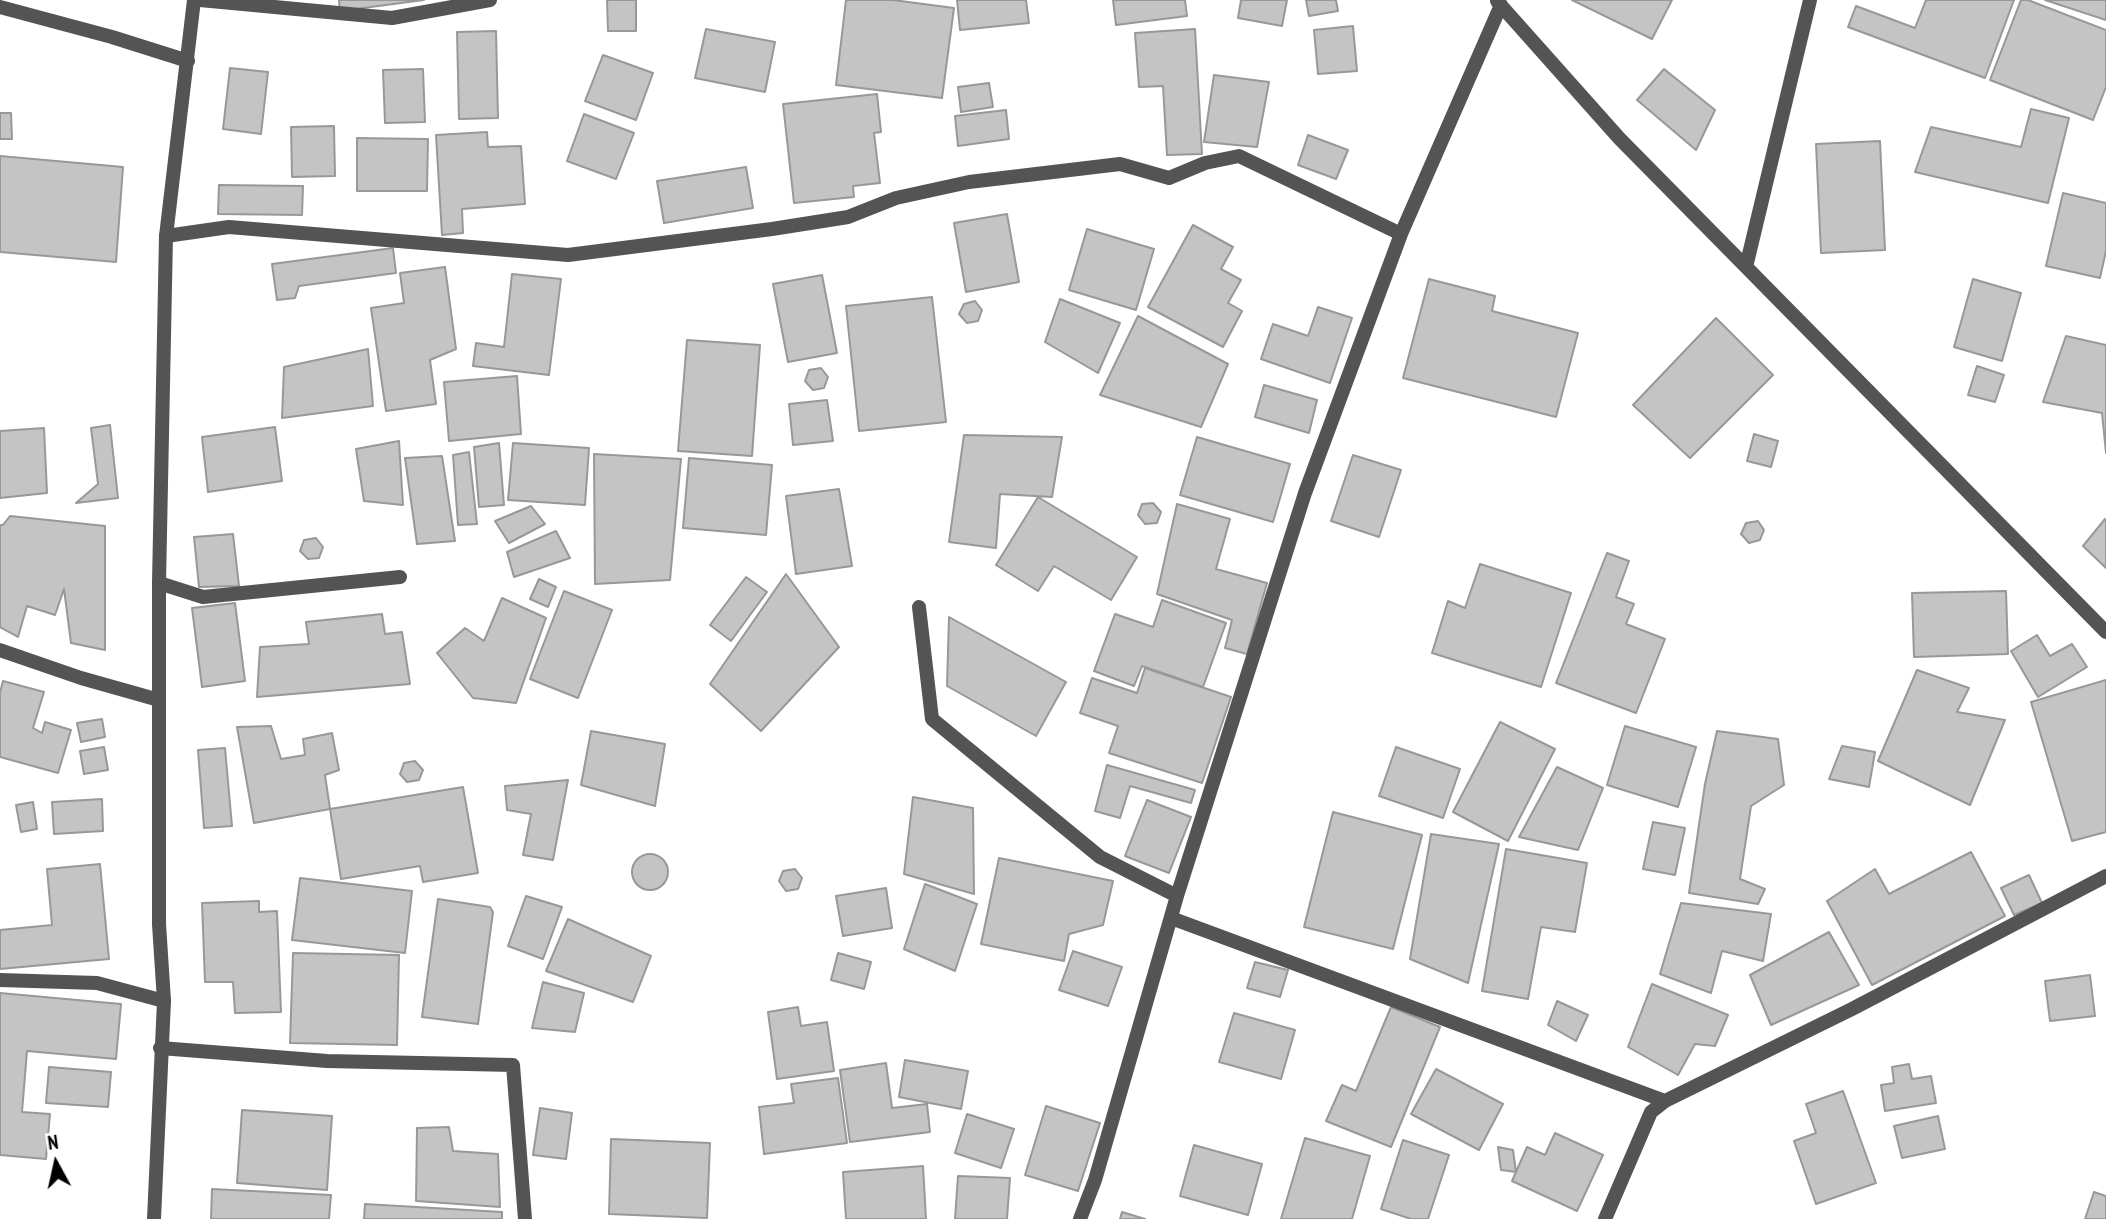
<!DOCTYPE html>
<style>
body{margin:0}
#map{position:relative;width:2106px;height:1219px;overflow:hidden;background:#fff;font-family:"PT Sans Narrow",sans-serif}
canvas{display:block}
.north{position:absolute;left:21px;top:1128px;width:70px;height:70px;-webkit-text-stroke:5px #fff;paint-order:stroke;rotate:352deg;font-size:19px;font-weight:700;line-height:28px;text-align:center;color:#000}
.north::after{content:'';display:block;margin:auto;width:24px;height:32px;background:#000;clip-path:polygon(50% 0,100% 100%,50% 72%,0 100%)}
</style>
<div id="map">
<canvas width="2106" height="1219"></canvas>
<div class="north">N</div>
</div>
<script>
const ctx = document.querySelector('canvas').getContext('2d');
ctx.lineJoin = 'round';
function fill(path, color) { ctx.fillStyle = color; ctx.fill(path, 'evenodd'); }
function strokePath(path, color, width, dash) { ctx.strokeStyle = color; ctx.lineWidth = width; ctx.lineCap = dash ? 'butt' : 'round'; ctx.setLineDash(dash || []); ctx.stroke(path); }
const building = new Path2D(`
 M 339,0 L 424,0 L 340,11 Z
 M 607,0 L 636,0 L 636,31 L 608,31 Z
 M 846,0 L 893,0 L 954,8 L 942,98 L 836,85 Z
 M 957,0 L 1026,0 L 1029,23 L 960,30 Z
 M 1113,0 L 1185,0 L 1187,16 L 1116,25 Z
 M 1241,0 L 1287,0 L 1282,26 L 1238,18 Z
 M 1306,0 L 1336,0 L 1338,11 L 1309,16 Z
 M 1572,0 L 1672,0 L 1652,39 Z
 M 1926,0 L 2014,0 L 1985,78 L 1848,27 L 1856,6 L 1915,28 Z
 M 2021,0 L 2028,0 L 2106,30 L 2106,87 L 2093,120 L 1990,80 Z
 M 2045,0 L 2106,0 L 2106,20 Z
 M 1353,26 L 1357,71 L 1318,74 L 1314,30 Z
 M 706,29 L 775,42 L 765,92 L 695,78 Z
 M 1195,29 L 1202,154 L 1167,155 L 1163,86 L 1139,87 L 1135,33 Z
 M 496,31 L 498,118 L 459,119 L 457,32 Z
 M 603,55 L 653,73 L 636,120 L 585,101 Z
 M 230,68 L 268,72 L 261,134 L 223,129 Z
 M 423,69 L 425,122 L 385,123 L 383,70 Z
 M 1664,69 L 1715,110 L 1696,150 L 1637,100 Z
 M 1214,75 L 1269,82 L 1257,147 L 1204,142 Z
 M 989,83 L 993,107 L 961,112 L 958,87 Z
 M 877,94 L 881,132 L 874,133 L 880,183 L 853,186 L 854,197 L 794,203 L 783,104 Z
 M 2031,109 L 2069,118 L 2048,203 L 1915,172 L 1931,127 L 2021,147 Z
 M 1006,110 L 1009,139 L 958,146 L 955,116 Z
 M 0,113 L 11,113 L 12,139 L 0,139 Z
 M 584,114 L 634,133 L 616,179 L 567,161 Z
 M 334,126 L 335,176 L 292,177 L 291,127 Z
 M 487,132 L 488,147 L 521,146 L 525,204 L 462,209 L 463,233 L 442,235 L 436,135 Z
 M 1308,135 L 1348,150 L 1336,179 L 1298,165 Z
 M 357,138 L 428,139 L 427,191 L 357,191 Z
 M 1880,141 L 1885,250 L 1821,253 L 1816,144 Z
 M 0,156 L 123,167 L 116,262 L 0,252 Z
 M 746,167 L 753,208 L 664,223 L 657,181 Z
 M 219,185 L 303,186 L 302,215 L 218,214 Z
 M 2063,193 L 2106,203 L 2106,251 L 2100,278 L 2046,266 Z
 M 1007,214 L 1019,282 L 966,292 L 954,223 Z
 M 1193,225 L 1233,247 L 1221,269 L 1241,280 L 1228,303 L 1242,311 L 1223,347 L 1148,307 Z
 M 1087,229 L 1154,249 L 1136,310 L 1069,290 Z
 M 393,248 L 396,273 L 299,286 L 295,298 L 277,300 L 272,264 Z
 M 445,267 L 456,349 L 430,360 L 436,404 L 386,411 L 371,308 L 404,303 L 400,273 Z
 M 512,274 L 561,279 L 549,375 L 473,366 L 476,343 L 504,347 Z
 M 822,275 L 837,353 L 788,362 L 773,284 Z
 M 1429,279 L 1495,296 L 1492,311 L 1578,333 L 1556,417 L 1403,378 Z
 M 1973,279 L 2021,293 L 2002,361 L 1954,347 Z
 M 932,297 L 946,422 L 859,431 L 846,306 Z
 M 1060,299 L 1120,323 L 1098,373 L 1045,342 Z
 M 975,301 L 982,310 L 978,321 L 967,323 L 959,314 L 964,304 Z
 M 1318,307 L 1352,318 L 1330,383 L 1261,359 L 1273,324 L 1308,336 Z
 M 1138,316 L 1228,364 L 1201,427 L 1100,395 Z
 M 1716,318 L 1773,375 L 1690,458 L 1633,405 Z
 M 2066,336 L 2106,345 L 2106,453 L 2102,413 L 2043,402 Z
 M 687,340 L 760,345 L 752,456 L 678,451 Z
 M 368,349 L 373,406 L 282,418 L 284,367 Z
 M 1977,366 L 2004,375 L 1995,402 L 1968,395 Z
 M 821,368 L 828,377 L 824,388 L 813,390 L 805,381 L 809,370 Z
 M 517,376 L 521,434 L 449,441 L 444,382 Z
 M 1264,385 L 1317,400 L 1309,433 L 1255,417 Z
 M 827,400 L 833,441 L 793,445 L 789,404 Z
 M 110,425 L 118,498 L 76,503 L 98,484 L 91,428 Z
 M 275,427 L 282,481 L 208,492 L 202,437 Z
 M 44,428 L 47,493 L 0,498 L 0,431 Z
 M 1754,434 L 1778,441 L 1771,467 L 1747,461 Z
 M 964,435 L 1062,437 L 1052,497 L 1000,494 L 996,548 L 949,542 Z
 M 1197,437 L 1290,464 L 1273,522 L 1180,495 Z
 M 399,441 L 403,505 L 364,501 L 356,449 Z
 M 499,443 L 504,505 L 479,507 L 474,447 Z
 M 513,443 L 589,448 L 585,505 L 508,500 Z
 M 469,452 L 477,524 L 458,525 L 453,455 Z
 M 594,454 L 681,459 L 670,580 L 595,584 Z
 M 1353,455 L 1401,470 L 1379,537 L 1331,521 Z
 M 442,456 L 455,541 L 417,544 L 405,458 Z
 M 689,458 L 772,465 L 766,535 L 683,528 Z
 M 839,489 L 852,566 L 796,574 L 786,496 Z
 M 1038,497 L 1137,557 L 1111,600 L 1054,566 L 1038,591 L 996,565 Z
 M 1153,503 L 1161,512 L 1157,523 L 1145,524 L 1138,515 L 1142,504 Z
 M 1177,504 L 1230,519 L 1216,569 L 1267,583 L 1247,654 L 1225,648 L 1232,620 L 1157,594 Z
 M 531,506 L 545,524 L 509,543 L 495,521 Z
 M 10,516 L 105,526 L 105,650 L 71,643 L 64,589 L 55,615 L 27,606 L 18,637 L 0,627 L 0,525 L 3,525 Z
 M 2105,519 L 2106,520 L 2106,568 L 2083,546 Z
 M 1758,521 L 1764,530 L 1760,540 L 1749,543 L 1741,534 L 1746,523 Z
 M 556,531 L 570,558 L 514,577 L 507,552 Z
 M 233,534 L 239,586 L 199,587 L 194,537 Z
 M 316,538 L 323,547 L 319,558 L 308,559 L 300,551 L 304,540 Z
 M 1607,553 L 1629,561 L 1616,597 L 1634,604 L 1626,624 L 1665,639 L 1636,713 L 1556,683 Z
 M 1480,564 L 1571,593 L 1541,687 L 1432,653 L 1448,601 L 1465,608 Z
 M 786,574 L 839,647 L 761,731 L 710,684 Z
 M 746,577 L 767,592 L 731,641 L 710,625 Z
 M 539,579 L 556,587 L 548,607 L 530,599 Z
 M 564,591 L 612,610 L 578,698 L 530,679 Z
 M 2006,591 L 2008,654 L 1914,657 L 1912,593 Z
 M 502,598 L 546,618 L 516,703 L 473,698 L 437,653 L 465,628 L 484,641 Z
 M 1162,600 L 1226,623 L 1203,687 L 1142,666 L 1134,686 L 1094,671 L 1115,614 L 1153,627 Z
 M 235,603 L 245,681 L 202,687 L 192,608 Z
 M 382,614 L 385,634 L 402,632 L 410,684 L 257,697 L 260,647 L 309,644 L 306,622 Z
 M 949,617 L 1066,682 L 1036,736 L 947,686 Z
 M 2037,635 L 2050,656 L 2072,644 L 2087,667 L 2038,697 L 2011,651 Z
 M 1145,668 L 1231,697 L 1202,783 L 1109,753 L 1118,726 L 1080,713 L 1092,678 L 1137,693 Z
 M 1917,670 L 1969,688 L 1957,712 L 2005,720 L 1970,805 L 1878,761 Z
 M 2106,680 L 2106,832 L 2072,841 L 2031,702 Z
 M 3,681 L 44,692 L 33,728 L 42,733 L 45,722 L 71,730 L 58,773 L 0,757 L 0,692 Z
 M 102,719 L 105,737 L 81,742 L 77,723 Z
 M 1500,722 L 1555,749 L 1508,841 L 1453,812 Z
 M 271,726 L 281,759 L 305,755 L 303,739 L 332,733 L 339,770 L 325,775 L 330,809 L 254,823 L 237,727 Z
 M 1625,726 L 1696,747 L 1678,807 L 1607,785 Z
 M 591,731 L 665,744 L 655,806 L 581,785 Z
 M 1717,731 L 1778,739 L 1784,785 L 1751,806 L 1740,879 L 1765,889 L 1758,904 L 1689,893 L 1705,784 Z
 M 1842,746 L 1875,752 L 1869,787 L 1829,779 Z
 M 104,747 L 108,770 L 84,774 L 80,751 Z
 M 1396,747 L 1460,769 L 1443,818 L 1379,796 Z
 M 225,748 L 232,826 L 204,828 L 198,750 Z
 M 415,761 L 423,770 L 419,780 L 407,782 L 400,774 L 404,763 Z
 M 1107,765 L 1195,790 L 1191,803 L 1130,786 L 1120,818 L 1095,811 Z
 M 1557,767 L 1603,788 L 1578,850 L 1519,837 Z
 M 568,780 L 553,860 L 523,855 L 531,814 L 507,810 L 505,786 Z
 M 463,787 L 478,873 L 423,882 L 420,866 L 341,879 L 330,809 Z
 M 913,797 L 973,808 L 974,894 L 904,874 Z
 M 102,799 L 103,831 L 54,834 L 52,802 Z
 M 1147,800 L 1191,817 L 1169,873 L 1125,856 Z
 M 33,802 L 37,829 L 21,832 L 16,805 Z
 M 1333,812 L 1422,835 L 1393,949 L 1304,927 Z
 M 1653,822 L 1685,828 L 1675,875 L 1643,869 Z
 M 1431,834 L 1499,844 L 1468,983 L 1410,959 Z
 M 1506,849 L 1587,863 L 1575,932 L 1541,927 L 1528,999 L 1482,991 Z
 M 1971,852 L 2005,916 L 1872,985 L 1827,901 L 1875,869 L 1889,894 Z
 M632 872a18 18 0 1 1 36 0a18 18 0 1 1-36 0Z
 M 999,858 L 1113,881 L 1103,925 L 1069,934 L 1064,961 L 981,944 Z
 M 100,864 L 109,959 L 0,969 L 0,930 L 52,925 L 47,869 Z
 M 795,869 L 802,878 L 798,889 L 786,891 L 779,881 L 783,871 Z
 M 2029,875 L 2042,903 L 2014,915 L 2001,888 Z
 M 300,878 L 412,891 L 405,953 L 292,940 Z
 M 925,884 L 977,904 L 955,971 L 904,949 Z
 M 886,888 L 892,928 L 843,936 L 836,896 Z
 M 526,896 L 562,907 L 543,959 L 508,946 Z
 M 438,899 L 490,907 L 493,912 L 478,1024 L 422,1017 Z
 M 259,901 L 259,912 L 277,911 L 281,1012 L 235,1013 L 233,982 L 205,982 L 202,903 Z
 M 1681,903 L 1771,914 L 1763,961 L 1722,951 L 1711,993 L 1660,974 Z
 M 568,919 L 651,956 L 633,1002 L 546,971 Z
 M 1829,932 L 1859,985 L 1771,1025 L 1750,975 Z
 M 1073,951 L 1122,967 L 1108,1006 L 1059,990 Z
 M 293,953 L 399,955 L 397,1045 L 290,1043 Z
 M 838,953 L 871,962 L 864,989 L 831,980 Z
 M 1255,962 L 1288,970 L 1280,997 L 1247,988 Z
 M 2090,975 L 2095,1016 L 2050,1021 L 2045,981 Z
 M 543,982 L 584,993 L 575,1032 L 532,1028 Z
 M 1652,984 L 1728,1015 L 1715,1046 L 1695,1044 L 1678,1075 L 1628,1047 Z
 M 0,993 L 121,1004 L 116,1059 L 27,1051 L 22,1112 L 50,1114 L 46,1159 L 0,1155 Z
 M 1557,1001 L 1588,1015 L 1576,1041 L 1548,1025 Z
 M 798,1007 L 801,1026 L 827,1022 L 834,1071 L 777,1079 L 768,1012 Z
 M 1391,1007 L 1440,1027 L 1391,1147 L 1326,1121 L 1342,1085 L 1356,1091 Z
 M 1234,1013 L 1295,1030 L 1281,1079 L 1219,1062 Z
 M 905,1060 L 968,1071 L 961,1109 L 899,1097 Z
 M 886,1063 L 892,1108 L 927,1104 L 930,1132 L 850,1142 L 840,1070 Z
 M 1909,1064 L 1912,1079 L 1931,1076 L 1936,1103 L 1885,1111 L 1881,1085 L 1894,1083 L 1892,1067 Z
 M 49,1067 L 111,1072 L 108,1107 L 46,1103 Z
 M 1436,1069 L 1503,1104 L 1479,1150 L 1411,1114 Z
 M 838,1078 L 847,1143 L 764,1154 L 759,1107 L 794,1103 L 791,1084 Z
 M 1843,1091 L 1876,1183 L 1816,1204 L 1794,1141 L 1816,1133 L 1806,1104 Z
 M 1046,1106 L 1100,1123 L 1078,1191 L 1025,1175 Z
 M 540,1108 L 572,1113 L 566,1159 L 533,1155 Z
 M 242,1110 L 332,1116 L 327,1190 L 237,1183 Z
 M 967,1114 L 1014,1129 L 1001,1168 L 955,1153 Z
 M 1938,1116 L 1945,1149 L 1902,1158 L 1894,1126 Z
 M 449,1127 L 453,1151 L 498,1154 L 500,1207 L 416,1201 L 417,1128 Z
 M 1555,1133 L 1603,1155 L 1577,1211 L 1512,1181 L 1527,1147 L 1545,1155 Z
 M 1305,1138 L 1370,1156 L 1352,1219 L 1281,1219 Z
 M 611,1139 L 710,1143 L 707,1218 L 609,1214 Z
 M 1403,1140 L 1449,1155 L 1428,1219 L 1411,1219 L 1381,1209 Z
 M 1194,1145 L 1262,1164 L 1248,1215 L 1180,1196 Z
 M 1498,1147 L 1513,1150 L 1516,1172 L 1501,1170 Z
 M 923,1166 L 926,1219 L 846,1219 L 843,1172 Z
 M 958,1176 L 1010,1178 L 1007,1219 L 955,1219 Z
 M 212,1189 L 331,1195 L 329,1219 L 211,1219 Z
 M 2094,1192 L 2106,1196 L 2106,1219 L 2085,1219 Z
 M 365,1204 L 502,1212 L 502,1219 L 364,1219 Z
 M 1122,1212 L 1145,1219 L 1120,1219 Z`);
fill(building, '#c4c4c4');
strokePath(building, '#989898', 2);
strokePath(new Path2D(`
 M 200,0 L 392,18 L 490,0
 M 1497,1 L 1619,138 L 2106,632
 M 0,7 L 112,37 L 188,61
 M 166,236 L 229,227 L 568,255 L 772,229 L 848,217 L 896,198 L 969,182 L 1120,164 L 1169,178 L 1205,163 L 1239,156 L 1401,234
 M 1746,267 L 1810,0
 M 159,583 L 203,597 L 400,577
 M 919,607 L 932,719 L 1100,857 L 1177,896
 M 0,650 L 81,678 L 159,700
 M 1171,918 L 1665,1101
 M 0,980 L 97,983 L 164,1001
 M 160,1048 L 327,1061 L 513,1065 L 525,1219
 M 1080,1219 L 1095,1180 L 1177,896 L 1305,493 L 1401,234 L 1501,5
 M 1605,1219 L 1651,1112 L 1665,1101 L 1852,1009 L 2106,876`), '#545454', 14);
strokePath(new Path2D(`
 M 154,1219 L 164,1001 L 159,924 L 159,583 L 166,236 L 194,0`), '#545454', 14);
</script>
